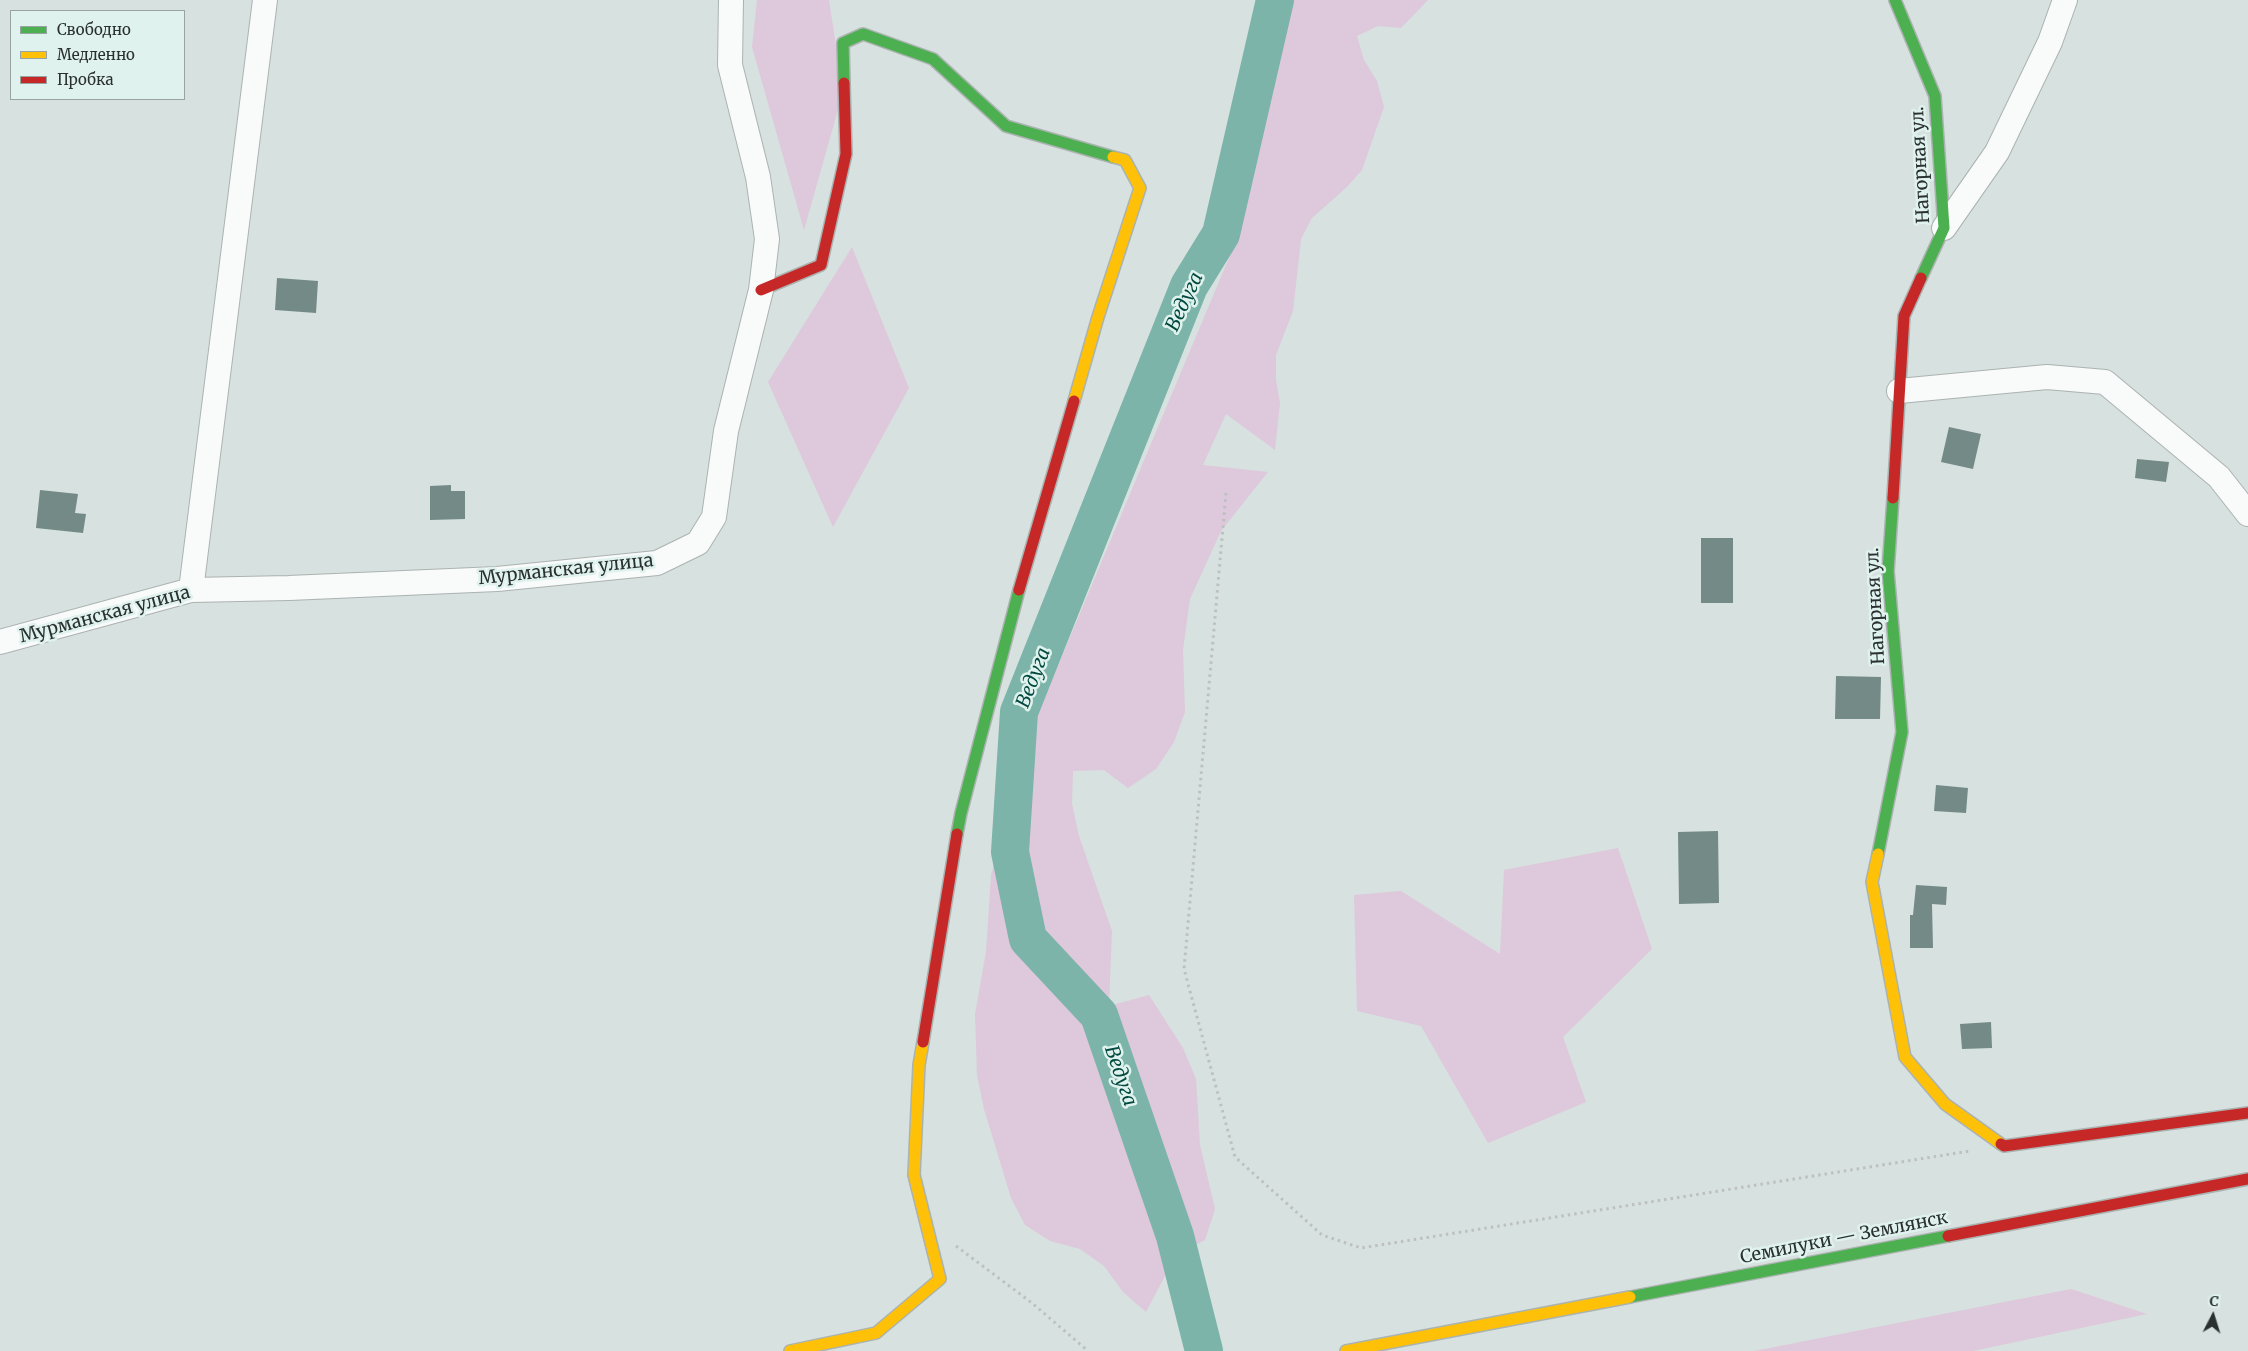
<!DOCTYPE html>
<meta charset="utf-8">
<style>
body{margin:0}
#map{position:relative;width:2248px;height:1351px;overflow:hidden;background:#d7e1df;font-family:Merriweather,serif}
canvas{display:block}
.legend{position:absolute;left:10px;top:10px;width:175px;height:90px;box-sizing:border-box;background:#e0f2ee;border:1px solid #97a4a2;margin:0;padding:6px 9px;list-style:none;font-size:15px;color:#29302f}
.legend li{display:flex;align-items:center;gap:10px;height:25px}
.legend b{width:25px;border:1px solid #97a4a2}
.north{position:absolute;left:2188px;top:1291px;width:50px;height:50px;-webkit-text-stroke:4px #e0f2ee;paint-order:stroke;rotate:5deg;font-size:14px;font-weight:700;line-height:20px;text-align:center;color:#29302f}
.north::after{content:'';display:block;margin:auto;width:18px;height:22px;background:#29302f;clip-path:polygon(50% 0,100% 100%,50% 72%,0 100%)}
</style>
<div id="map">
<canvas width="2248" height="1351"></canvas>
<ul class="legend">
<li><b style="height:6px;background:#4caf50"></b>Свободно</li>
<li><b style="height:6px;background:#ffc107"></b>Медленно</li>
<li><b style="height:6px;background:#c62828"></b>Пробка</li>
</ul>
<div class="north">С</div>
</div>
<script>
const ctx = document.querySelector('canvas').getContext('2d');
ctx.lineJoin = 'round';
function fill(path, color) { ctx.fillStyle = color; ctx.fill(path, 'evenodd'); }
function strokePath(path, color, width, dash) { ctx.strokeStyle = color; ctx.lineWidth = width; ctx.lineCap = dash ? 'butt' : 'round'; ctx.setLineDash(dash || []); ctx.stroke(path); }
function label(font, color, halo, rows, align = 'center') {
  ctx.font = font + ' Merriweather,serif'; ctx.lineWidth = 5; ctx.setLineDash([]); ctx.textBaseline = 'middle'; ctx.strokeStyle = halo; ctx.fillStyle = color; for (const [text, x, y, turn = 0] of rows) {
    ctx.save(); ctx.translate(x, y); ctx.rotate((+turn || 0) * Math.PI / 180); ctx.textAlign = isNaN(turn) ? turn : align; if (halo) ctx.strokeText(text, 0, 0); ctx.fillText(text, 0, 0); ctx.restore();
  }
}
fill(new Path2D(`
 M 757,0 L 829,0 L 843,92 L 804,230 L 752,47 Z
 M 1281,0 L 1428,0 L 1401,28 L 1378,26 L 1357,36 L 1364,60 L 1377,81 L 1384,107 L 1362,170 L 1347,187 L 1312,218 L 1301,239 L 1293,311 L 1276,355 L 1276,380 L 1280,403 L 1275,450 L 1226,414 L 1203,465 L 1268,472 L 1221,531 L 1190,599 L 1183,650 L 1185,712 L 1174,742 L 1156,769 L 1128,788 L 1104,770 L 1073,771 L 1072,804 L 1079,836 L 1112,931 L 1109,1006 L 1149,995 L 1183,1048 L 1196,1079 L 1200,1145 L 1215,1209 L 1205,1240 L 1176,1255 L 1146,1312 L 1123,1292 L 1104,1266 L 1080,1249 L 1050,1241 L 1025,1225 L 1011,1198 L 984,1109 L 977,1075 L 975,1014 L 986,952 L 991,875 L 1034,723 L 1236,241 L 1286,13 Z
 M 852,247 L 909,388 L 833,527 L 768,382 Z
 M 1618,848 L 1652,949 L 1563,1037 L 1586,1102 L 1488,1143 L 1421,1026 L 1357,1011 L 1354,895 L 1401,891 L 1500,954 L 1504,870 Z
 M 2071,1289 L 2147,1314 L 1973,1351 L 1754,1351 Z`), '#dec8db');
strokePath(new Path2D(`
 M 1204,1351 L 1175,1236 L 1099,1015 L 1028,939 L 1010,852 L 1019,712 L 1189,286 L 1221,234 L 1275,0`), '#7cb4aa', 38);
fill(new Path2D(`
 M 277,278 L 318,281 L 316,313 L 275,310 Z
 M 1949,427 L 1981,434 L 1973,469 L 1941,462 Z
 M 2137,459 L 2169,462 L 2166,482 L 2135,478 Z
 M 451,485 L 451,491 L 465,491 L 465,519 L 430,520 L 430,486 Z
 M 40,490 L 78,494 L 75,513 L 86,514 L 83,533 L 36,528 Z
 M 1701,538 L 1733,538 L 1733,603 L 1701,603 Z
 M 1836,676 L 1881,677 L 1880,719 L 1835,719 Z
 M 1936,785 L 1968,788 L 1966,813 L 1934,811 Z
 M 1718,831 L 1719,903 L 1679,904 L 1678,832 Z
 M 1916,885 L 1947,887 L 1946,905 L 1932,904 L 1933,948 L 1910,948 L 1910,915 L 1913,915 Z
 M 1991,1022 L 1992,1048 L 1962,1049 L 1960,1024 Z`), '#738a86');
const street = new Path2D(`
 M 1944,228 L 1997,152 L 2050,42 L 2065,0
 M 1899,391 L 2047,377 L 2105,382 L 2219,477 L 2248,514
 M 191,590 L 265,0
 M 0,642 L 191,590 L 289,588 L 497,579 L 657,563 L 698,543 L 714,517 L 726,431 L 761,290 L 767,239 L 758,177 L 730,65 L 731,0`);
const fast = new Path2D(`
 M 1895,0 L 1935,96 L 1944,228 L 1921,278
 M 844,83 L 843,43 L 863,34 L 933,59 L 1006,126 L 1113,157
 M 957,834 L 961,813 L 1019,590
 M 1878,854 L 1902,732 L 1888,571 L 1893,498
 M 1630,1297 L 1948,1236`);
const slow = new Path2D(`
 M 1074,401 L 1098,317 L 1140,188 L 1125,160 L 1113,157
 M 1878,854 L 1872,882 L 1905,1057 L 1945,1104 L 2001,1144
 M 790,1351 L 876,1333 L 940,1279 L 914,1175 L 919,1065 L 923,1042
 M 1346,1351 L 1630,1297`);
const jam = new Path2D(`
 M 761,290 L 821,265 L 846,154 L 844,83
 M 1893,498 L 1904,316 L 1921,278
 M 1019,590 L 1074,401
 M 923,1042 L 957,834
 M 2001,1144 L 2004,1146 L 2248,1113
 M 1948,1236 L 2248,1179`);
strokePath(street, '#abb3b1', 26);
strokePath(fast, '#abb3b1', 14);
strokePath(slow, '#abb3b1', 14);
strokePath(jam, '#abb3b1', 14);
strokePath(new Path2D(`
 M 1226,493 L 1184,969 L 1235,1157 L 1322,1235 L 1361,1248 L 1970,1151
 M 956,1246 L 1032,1303 L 1088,1351`), '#bdc0c0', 3, [2.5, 4]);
strokePath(street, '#f9fafa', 24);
strokePath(fast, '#4caf50', 11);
strokePath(slow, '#ffc107', 11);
strokePath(jam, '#c62828', 11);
label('18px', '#29302f', '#e0f2ee', [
 ["Нагорная ул.",1921,165,-93],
 ["Мурманская улица",566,570,-6],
 ["Нагорная ул.",1876,606,-93],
 ["Мурманская улица",105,615,-15],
 ["Семилуки — Землянск",1844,1238,-11]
]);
label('italic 19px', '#01493f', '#e0f2ee', [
 ["Ведуга",1185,302,-65],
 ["Ведуга",1034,678,-69],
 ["Ведуга",1120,1076,71]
]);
</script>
